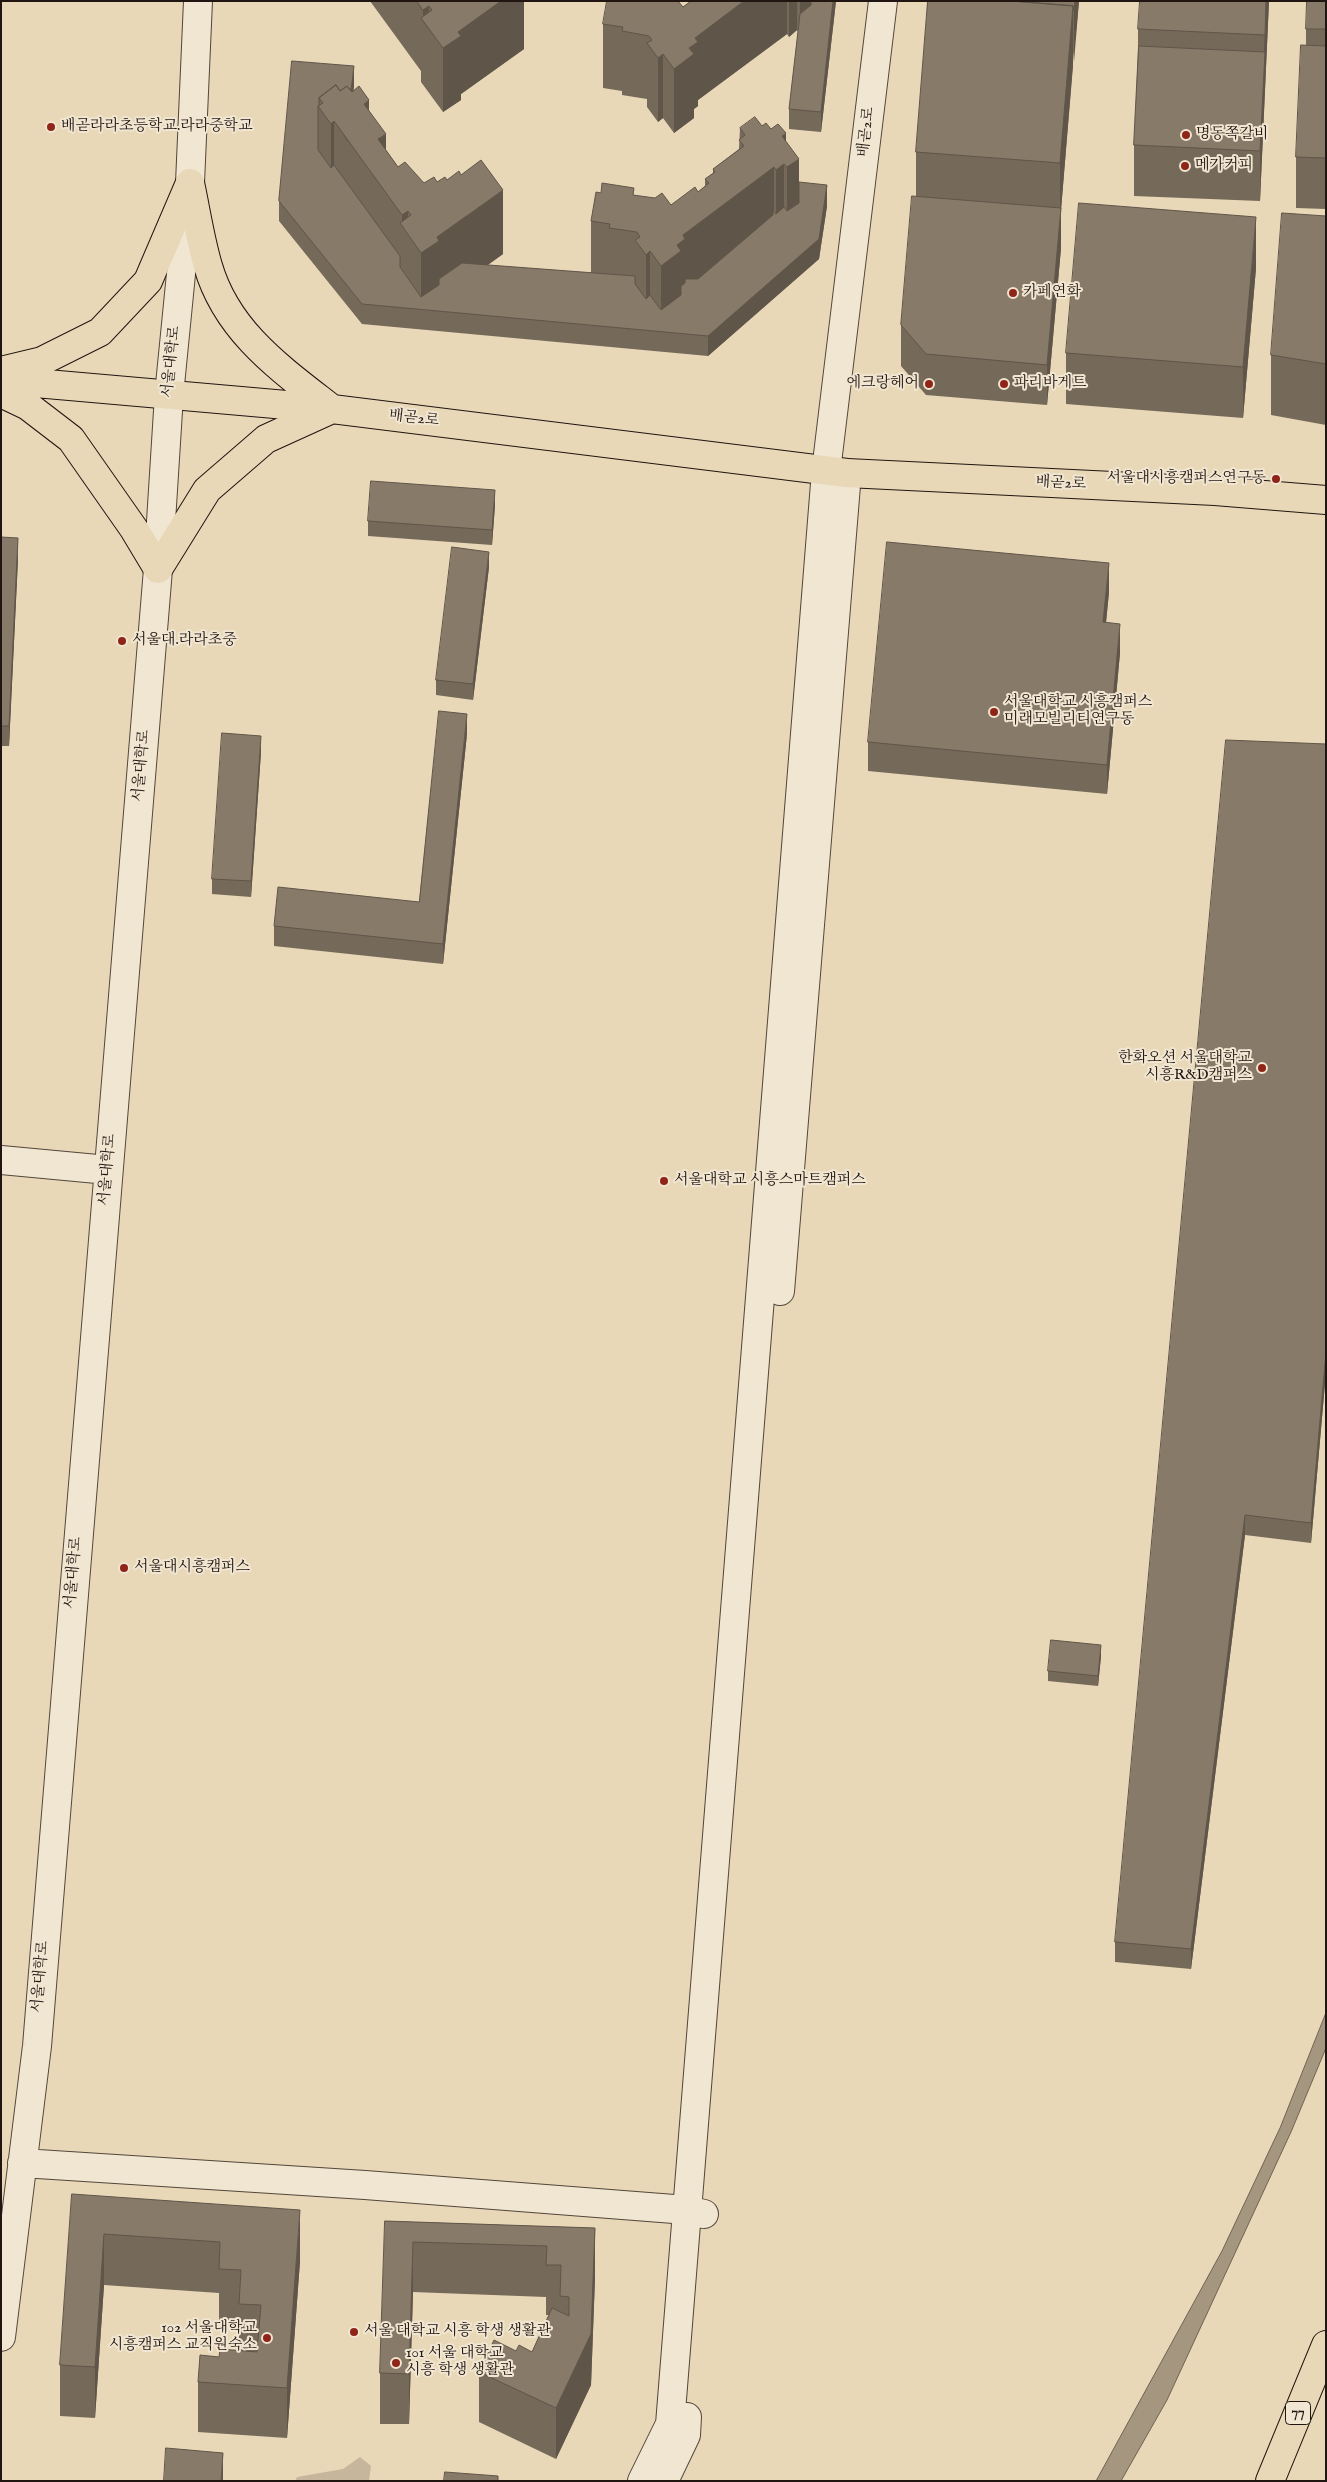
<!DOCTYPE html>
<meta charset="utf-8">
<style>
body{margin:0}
#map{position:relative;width:1327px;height:2482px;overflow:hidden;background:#e8d8b8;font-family:"IM FELL English",serif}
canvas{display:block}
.frame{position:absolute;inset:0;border:2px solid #211511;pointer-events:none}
</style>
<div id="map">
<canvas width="1327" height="2482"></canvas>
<div class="frame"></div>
</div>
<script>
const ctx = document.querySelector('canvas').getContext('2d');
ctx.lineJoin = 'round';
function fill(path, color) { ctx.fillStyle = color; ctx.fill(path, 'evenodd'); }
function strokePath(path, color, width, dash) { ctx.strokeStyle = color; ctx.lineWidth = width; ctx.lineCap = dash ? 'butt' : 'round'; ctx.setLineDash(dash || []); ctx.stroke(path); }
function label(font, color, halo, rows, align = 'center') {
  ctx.font = font + ' "IM FELL English","Noto Serif KR",serif'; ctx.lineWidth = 4; ctx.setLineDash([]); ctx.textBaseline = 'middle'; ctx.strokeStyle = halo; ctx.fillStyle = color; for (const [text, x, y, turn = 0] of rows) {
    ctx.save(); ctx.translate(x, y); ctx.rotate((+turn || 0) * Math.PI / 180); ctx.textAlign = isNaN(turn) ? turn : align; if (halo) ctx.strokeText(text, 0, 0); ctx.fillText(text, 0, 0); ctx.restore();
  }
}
fill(new Path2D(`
 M 360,2457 L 371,2466 L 369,2481 L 295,2481 L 297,2477 L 343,2469 Z`), '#c6b79c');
const water = new Path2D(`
 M 1326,2013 L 1326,2048 L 1291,2132 L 1167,2400 L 1121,2481 L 1096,2481 L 1222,2251 L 1280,2128 Z`);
fill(water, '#a4967f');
strokePath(water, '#706253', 1);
const minor = new Path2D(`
 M 1,1160 L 108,1170
 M 780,1291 L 847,473
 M 22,2163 L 365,2185 L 687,2210 L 704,2214
 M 1,2337 L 37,2046 L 158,569 L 169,395 L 190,183 L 198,1
 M 642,2481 L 670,2424 L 826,471 L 883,1
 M 664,2481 L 686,2435 L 687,2417`);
const major = new Path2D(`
 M 1,371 L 42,361 L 100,332 L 148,281 L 190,183
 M 1,380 L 332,409 L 847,473 L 1215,491 L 1326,500
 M 1,393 L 28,406 L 71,439 L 134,529 L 158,569 L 207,490 L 266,439 L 332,409 C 281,369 227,332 208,266 C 200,239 196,211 190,183
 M 1270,2481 L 1326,2345`);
strokePath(minor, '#53463b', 30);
strokePath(major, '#211511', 30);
strokePath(minor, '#f0e6d1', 28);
strokePath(major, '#e8d8b8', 28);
fill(new Path2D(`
 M 370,1 L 524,1 L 524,49 L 461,94 L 461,100 L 443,112 L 421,82 L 421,71 Z
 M 691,1 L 836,1 L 821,132 L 789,129 L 789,109 L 798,32 L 797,30 L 789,37 L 787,34 L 698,100 L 698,106 L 694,109 L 694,118 L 674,133 L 663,118 L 658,122 L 647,107 L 647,99 L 622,95 L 622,91 L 603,88 L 603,24 L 683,7 Z
 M 927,1 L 1079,1 L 1073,62 L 1061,210 L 1061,248 L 1047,405 L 926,395 L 901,366 L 901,325 L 916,196 L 916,152 L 927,12 Z
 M 1269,1 L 1260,201 L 1134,196 L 1134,145 L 1138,52 L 1138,29 Z
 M 1326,1 L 1326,209 L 1296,208 L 1296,157 L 1306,45 L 1306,29 Z
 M 292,61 L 354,86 L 353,91 L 369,111 L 386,150 L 398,167 L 424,183 L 437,182 L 503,254 L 488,265 L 591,273 L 591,221 L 634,195 L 671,205 L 698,192 L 705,186 L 705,179 L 713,173 L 713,169 L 739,149 L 740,128 L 762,126 L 771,129 L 786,141 L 799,182 L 827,206 L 819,259 L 708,356 L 362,324 L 279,221 L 279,201 Z
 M 1326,216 L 1326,425 L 1271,415 L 1271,355 Z
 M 1256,268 L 1243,418 L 1066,404 L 1066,353 Z
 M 495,505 L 492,545 L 368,536 L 368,521 Z
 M 1,537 L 18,559 L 9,746 L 1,746 Z
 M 489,567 L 473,700 L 436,695 L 436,680 Z
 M 1109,592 L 1106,623 L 1120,653 L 1107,794 L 868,771 L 868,742 Z
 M 467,734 L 443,964 L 274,946 L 274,926 L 419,902 Z
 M 1326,744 L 1326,1372 L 1311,1543 L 1245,1535 L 1191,1969 L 1115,1962 L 1115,1942 Z
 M 261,752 L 251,897 L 212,894 L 212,879 Z
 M 1101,1656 L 1098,1686 L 1048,1681 L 1048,1671 Z
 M 72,2194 L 300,2261 L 287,2438 L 198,2432 L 198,2382 L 219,2357 L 239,2350 L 239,2321 L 219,2320 L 219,2293 L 104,2285 L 95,2418 L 60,2416 L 60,2365 Z
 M 385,2221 L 595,2228 L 595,2278 L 591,2385 L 556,2459 L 479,2422 L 479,2372 L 516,2351 L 532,2352 L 549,2315 L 546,2315 L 546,2297 L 413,2292 L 409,2424 L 380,2424 L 380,2373 Z`), '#756959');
fill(new Path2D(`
 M 501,1 L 524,1 L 524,49 L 461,94 L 461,100 L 443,112 L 443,48 L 458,32 Z
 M 744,1 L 787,1 L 787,34 L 698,100 L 698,106 L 694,109 L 694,118 L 674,133 L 674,69 L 689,48 L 695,38 Z
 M 789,1 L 797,1 L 797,30 L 789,37 Z
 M 800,1 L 811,1 L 811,26 L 800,34 Z
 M 833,1 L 836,1 L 821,132 L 821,112 Z
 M 1075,1 L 1079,1 L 1074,62 L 1074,11 Z
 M 1266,1 L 1269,1 L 1260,201 L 1260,151 Z
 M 429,6 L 429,29 L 423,21 L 423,10 Z
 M 1073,6 L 1073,66 L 1061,210 L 1061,248 L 1047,405 L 1047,365 L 1060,220 L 1060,163 Z
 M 663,54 L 663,118 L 658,122 L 658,58 Z
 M 354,66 L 354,86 L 348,142 L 343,134 Z
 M 369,100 L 369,164 L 364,104 Z
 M 334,121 L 334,186 L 331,188 L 331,124 Z
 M 786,133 L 786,165 L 784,164 L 784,228 L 776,234 L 776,170 L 782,136 Z
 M 386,134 L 386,193 L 378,139 Z
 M 799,159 L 799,223 L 787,232 L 787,167 Z
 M 774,167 L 774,231 L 661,330 L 661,266 L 677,245 L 683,235 Z
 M 827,185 L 827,206 L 819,259 L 708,356 L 708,336 Z
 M 503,190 L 503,254 L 439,299 L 421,309 L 421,253 L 437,237 Z
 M 408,211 L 408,234 L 402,226 L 402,215 Z
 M 1256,217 L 1256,268 L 1243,418 L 1243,367 Z
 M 650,251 L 650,315 L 646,319 L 646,255 Z
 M 495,490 L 495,505 L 492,545 L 492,530 Z
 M 18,538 L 18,559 L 9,746 L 9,726 Z
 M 489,552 L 489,567 L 473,700 L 473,684 Z
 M 1109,563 L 1109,592 L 1103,652 L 1103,622 Z
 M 1120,624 L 1120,653 L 1107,794 L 1107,765 Z
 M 467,714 L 467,734 L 443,964 L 443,944 Z
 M 261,736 L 261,752 L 251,897 L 251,881 Z
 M 1326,1352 L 1326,1372 L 1311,1543 L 1311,1523 Z
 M 1245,1515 L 1245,1535 L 1191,1969 L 1191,1949 Z
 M 1101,1645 L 1101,1656 L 1098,1686 L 1098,1676 Z
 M 300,2210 L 300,2261 L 287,2438 L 287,2388 Z
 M 595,2228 L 595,2278 L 591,2385 L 556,2459 L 556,2408 Z
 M 104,2234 L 104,2285 L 95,2418 L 95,2367 Z
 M 413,2242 L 413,2292 L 409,2424 L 409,2374 Z
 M 223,2453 L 223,2481 L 221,2481 Z`), '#5f5549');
const building = new Path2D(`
 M 417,1 L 501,1 L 458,32 L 461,36 L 443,48 L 421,18 L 432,10 L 429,6 L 423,10 Z
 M 607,1 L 678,1 L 683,7 L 691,1 L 744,1 L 695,38 L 698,42 L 689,48 L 694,54 L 674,69 L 663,54 L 658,58 L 647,43 L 652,40 L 649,36 L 622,31 L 623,27 L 603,24 Z
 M 811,1 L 833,1 L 821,112 L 789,109 L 800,14 L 811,5 Z
 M 928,1 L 1011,1 L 1073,6 L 1060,163 L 916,152 Z
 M 1011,1 L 1075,1 L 1074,11 L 1073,6 Z
 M 1140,1 L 1266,1 L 1265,35 L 1138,29 Z
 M 1307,1 L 1326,1 L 1326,29 L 1306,29 Z
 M 1301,45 L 1326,46 L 1326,158 L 1296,157 Z
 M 1139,46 L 1265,52 L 1260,151 L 1134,145 Z
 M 292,61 L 354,66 L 351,91 L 347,86 L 340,91 L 336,85 L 319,98 L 319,106 L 318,106 L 318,150 L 331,168 L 334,165 L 400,256 L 400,267 L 421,297 L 439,285 L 439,279 L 462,263 L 635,276 L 635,284 L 646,299 L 650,295 L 661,310 L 681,295 L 681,286 L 685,283 L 685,279 L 698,279 L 773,215 L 773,210 L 776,214 L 784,207 L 787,211 L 799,203 L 799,182 L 827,185 L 819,239 L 708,336 L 362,304 L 279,201 Z
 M 336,85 L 340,91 L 347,86 L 352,92 L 359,86 L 369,100 L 364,104 L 386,134 L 378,139 L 398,167 L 405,162 L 424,183 L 434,177 L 437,182 L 445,177 L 447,180 L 459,171 L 461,175 L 481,160 L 503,190 L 437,237 L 439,241 L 421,253 L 400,223 L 411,215 L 408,211 L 402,215 L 334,121 L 331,124 L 318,106 L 323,103 L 319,98 Z
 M 755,117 L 762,126 L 766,123 L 771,129 L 778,124 L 786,133 L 782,136 L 799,159 L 787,167 L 784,164 L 776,170 L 774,167 L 683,235 L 685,239 L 677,245 L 681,251 L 661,266 L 650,251 L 646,255 L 635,240 L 640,237 L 637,232 L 609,228 L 610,224 L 591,221 L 596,192 L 601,193 L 602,183 L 634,188 L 633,195 L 655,198 L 662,193 L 671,205 L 695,187 L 698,192 L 709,183 L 705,179 L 715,172 L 713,169 L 744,146 L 739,140 L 745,135 L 740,128 Z
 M 912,196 L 1061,208 L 1047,365 L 926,354 L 901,325 Z
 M 1079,203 L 1256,217 L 1243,367 L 1066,353 Z
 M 1282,213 L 1326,216 L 1326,364 L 1271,355 Z
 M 371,481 L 495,490 L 492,530 L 368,521 Z
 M 1,537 L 18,538 L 9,726 L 1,726 Z
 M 887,542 L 1109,563 L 1103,622 L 1120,624 L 1107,765 L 868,742 Z
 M 452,547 L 489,552 L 473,684 L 436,680 Z
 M 439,711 L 467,714 L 443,944 L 274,926 L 278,887 L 419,902 Z
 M 222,733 L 261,736 L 251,881 L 212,879 Z
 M 1226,740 L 1326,744 L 1326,1352 L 1311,1523 L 1245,1515 L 1191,1949 L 1115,1942 Z
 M 1051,1640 L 1101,1645 L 1098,1676 L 1048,1671 Z
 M 72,2194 L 300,2210 L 287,2388 L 198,2382 L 200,2355 L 219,2357 L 220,2349 L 257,2352 L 261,2305 L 239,2304 L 241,2270 L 219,2269 L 220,2242 L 104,2234 L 95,2367 L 60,2365 Z
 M 385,2221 L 595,2228 L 591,2334 L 556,2408 L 479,2372 L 494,2340 L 516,2351 L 519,2345 L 532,2352 L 552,2308 L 569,2316 L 569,2297 L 560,2296 L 561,2265 L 546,2265 L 547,2246 L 413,2242 L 409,2374 L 380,2373 Z
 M 166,2448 L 223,2453 L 221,2481 L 164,2481 Z
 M 445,2472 L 498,2476 L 498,2481 L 444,2481 Z`);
fill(building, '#887a68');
strokePath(building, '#5f5549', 1);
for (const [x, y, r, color] of [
 [51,127,5,"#8f2418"],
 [1186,135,5,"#8f2418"],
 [1185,166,5,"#8f2418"],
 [1013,293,5,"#8f2418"],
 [929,384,5,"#8f2418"],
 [1004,384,5,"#8f2418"],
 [1276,479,5,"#8f2418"],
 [122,641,5,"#8f2418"],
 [994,712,5,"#8f2418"],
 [1262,1068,5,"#8f2418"],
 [664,1181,5,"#8f2418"],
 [124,1568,5,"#8f2418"],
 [354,2332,5,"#8f2418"],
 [267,2338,5,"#8f2418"],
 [396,2363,5,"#8f2418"]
]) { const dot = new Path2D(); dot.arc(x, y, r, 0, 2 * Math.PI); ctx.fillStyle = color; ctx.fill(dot); strokePath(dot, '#f0e6d1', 2); }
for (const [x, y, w] of [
 [1298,2413,25]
]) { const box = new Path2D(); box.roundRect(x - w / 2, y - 11.5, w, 23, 4); ctx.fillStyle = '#f0e6d1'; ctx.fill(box); strokePath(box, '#211511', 1); }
label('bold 14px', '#211511', null, [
 ["77",1298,2413]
]);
label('15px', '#211511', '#f0e6d1', [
 ["배곧라라초등학교.라라중학교",61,127],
 ["명동쪽갈비",1196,135],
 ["메가커피",1195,166],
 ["카페연화",1023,293],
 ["에크랑헤어",919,384,"right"],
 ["파리바게트",1014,384],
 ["서울대시흥캠퍼스연구동",1266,479,"right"],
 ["서울대.라라초중",132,641],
 ["서울대학교 시흥캠퍼스",1004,703],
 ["미래모빌리티연구동",1004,720],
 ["한화오션 서울대학교",1252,1059,"right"],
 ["시흥R&D캠퍼스",1252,1076,"right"],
 ["서울대학교 시흥스마트캠퍼스",674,1181],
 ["서울대시흥캠퍼스",134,1568],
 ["102 서울대학교",257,2329,"right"],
 ["시흥캠퍼스 교직원숙소",257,2346,"right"],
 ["서울 대학교 시흥 학생 생활관",364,2332],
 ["101 서울 대학교",406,2354],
 ["시흥 학생 생활관",406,2371]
], 'left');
label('15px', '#211511', '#f0e6d1', [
 ["배곧2로",867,132,-83],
 ["서울대학로",172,362,-84],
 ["배곧2로",414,419,7],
 ["배곧2로",1061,484,3],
 ["서울대학로",142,766,-85],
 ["서울대학로",108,1170,-85],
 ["서울대학로",74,1573,-85],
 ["서울대학로",41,1977,-85]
]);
</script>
